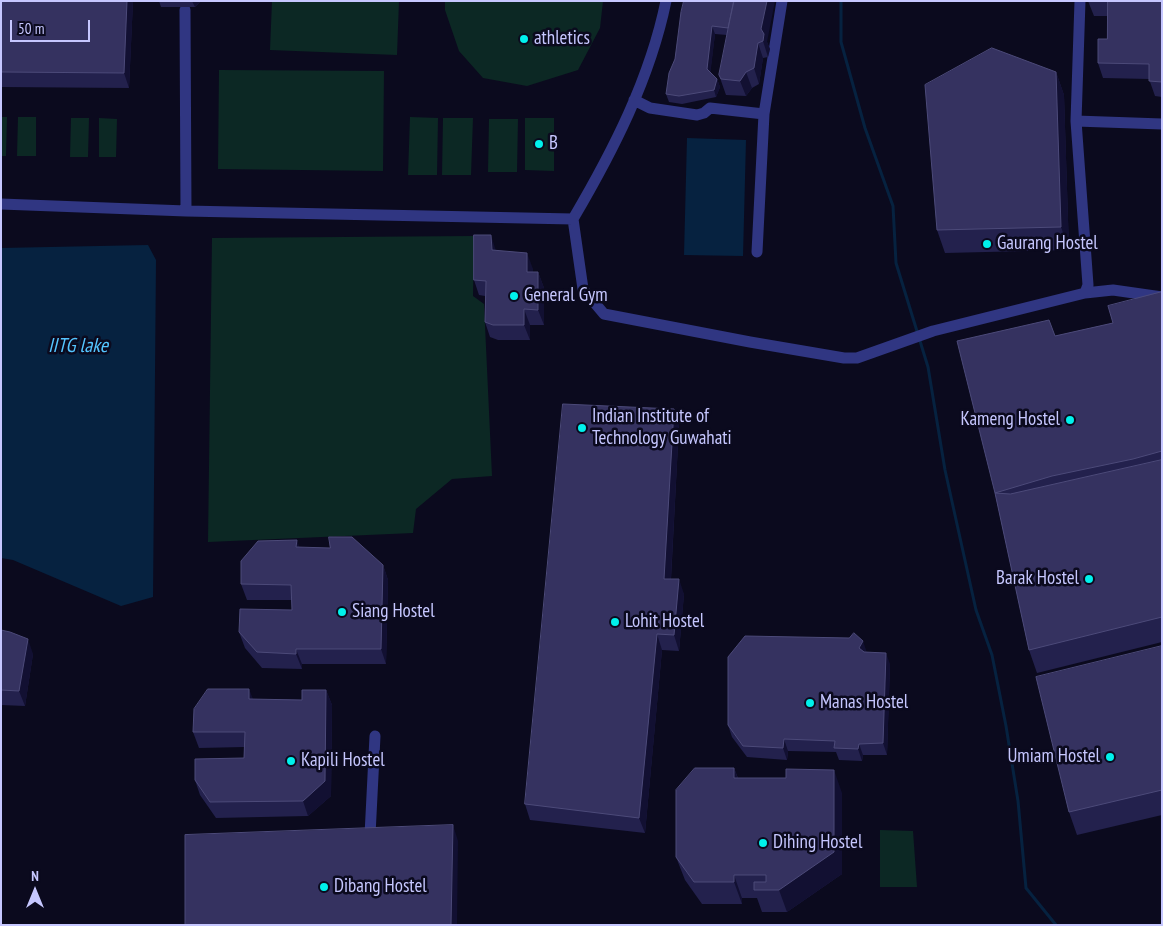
<!DOCTYPE html>
<style>
body{margin:0}
#map{position:relative;width:1163px;height:926px;overflow:hidden;background:#0b0a1e;font-family:"PT Sans Narrow",sans-serif}
canvas{display:block}
.frame{position:absolute;inset:0;border:2px solid #c6c7ff;pointer-events:none}
.north{position:absolute;left:10px;top:866px;width:50px;height:50px;-webkit-text-stroke:4px #0b0a1e;paint-order:stroke;rotate:0deg;font-size:14px;font-weight:700;line-height:20px;text-align:center;color:#c6c7ff}
.north::after{content:'';display:block;margin:auto;width:18px;height:22px;background:#c6c7ff;clip-path:polygon(50% 0,100% 100%,50% 72%,0 100%)}
.scale{position:absolute;left:10px;top:20px;width:80px;height:22px;box-sizing:border-box;border:2px solid #c6c7ff;border-top:0;padding-left:6px;font-size:15px;line-height:18px;white-space:nowrap;color:#c6c7ff;-webkit-text-stroke:4px #0b0a1e;paint-order:stroke}
</style>
<div id="map">
<canvas width="1163" height="926"></canvas>
<div class="frame"></div>
<div class="north">N</div>
<div class="scale">50 m</div>
</div>
<script>
const ctx = document.querySelector('canvas').getContext('2d');
ctx.lineJoin = 'round';
function fill(path, color) { ctx.fillStyle = color; ctx.fill(path, 'evenodd'); }
function strokePath(path, color, width, dash) { ctx.strokeStyle = color; ctx.lineWidth = width; ctx.lineCap = dash ? 'butt' : 'round'; ctx.setLineDash(dash || []); ctx.stroke(path); }
function label(font, color, halo, rows, align = 'center') {
  ctx.font = font + ' "PT Sans Narrow",sans-serif'; ctx.lineWidth = 5; ctx.setLineDash([]); ctx.textBaseline = 'middle'; ctx.strokeStyle = halo; ctx.fillStyle = color; for (const [text, x, y, turn = 0] of rows) {
    ctx.save(); ctx.translate(x, y); ctx.rotate((+turn || 0) * Math.PI / 180); ctx.textAlign = isNaN(turn) ? turn : align; if (halo) ctx.strokeText(text, 0, 0); ctx.fillText(text, 0, 0); ctx.restore();
  }
}
fill(new Path2D(`
 M 272,1 L 399,1 L 397,55 L 270,50 Z
 M 445,1 L 603,1 L 600,28 L 578,70 L 527,86 L 483,78 L 459,51 L 445,10 Z
 M 219,70 L 384,71 L 383,171 L 218,169 Z
 M 1,117 L 7,117 L 6,156 L 1,156 Z
 M 18,117 L 36,117 L 36,156 L 17,156 Z
 M 410,117 L 438,118 L 437,175 L 408,175 Z
 M 71,118 L 89,118 L 88,157 L 70,157 Z
 M 99,118 L 117,119 L 116,157 L 99,157 Z
 M 443,118 L 473,118 L 471,175 L 442,175 Z
 M 525,118 L 554,118 L 554,171 L 525,170 Z
 M 489,119 L 518,119 L 517,172 L 488,172 Z
 M 474,236 L 473,296 L 484,304 L 492,476 L 452,479 L 416,509 L 413,533 L 208,542 L 212,238 Z
 M 880,830 L 913,831 L 917,887 L 880,887 Z`), '#0c2824');
fill(new Path2D(`
 M 687,138 L 746,140 L 743,256 L 684,255 Z
 M 148,245 L 156,260 L 153,597 L 121,606 L 13,560 L 1,558 L 1,248 Z`), '#062240');
strokePath(new Path2D(`
 M 841,1 L 841,42 L 865,128 L 893,206 L 896,263 L 928,367 L 945,470 L 976,610 L 992,655 L 1006,726 L 1018,801 L 1026,888 L 1056,925`), '#062240', 3);
strokePath(new Path2D(`
 M 185,10 L 186,211
 M 634,100 L 650,108 L 697,115 L 704,113 L 710,108 L 764,114
 M 1076,121 L 1162,124
 M 1,204 L 186,211 L 573,219 L 583,289 L 604,314 L 750,342 L 844,358 L 857,358 L 933,331 L 1085,293 L 1088,285 L 1076,121 L 1080,1
 M 573,219 C 613,151 650,79 666,1
 M 757,252 L 764,114 L 782,1
 M 1085,293 L 1113,290 L 1162,297
 M 370,835 L 375,736`), '#303682', 11);
fill(new Path2D(`
 M 1,1 L 133,1 L 129,88 L 2,87 Z
 M 159,1 L 201,1 L 195,7 L 161,7 Z
 M 684,1 L 767,42 L 770,49 L 768,57 L 763,58 L 759,84 L 752,88 L 746,96 L 726,95 L 719,75 L 727,35 L 715,34 L 710,73 L 717,79 L 720,87 L 716,97 L 682,104 L 669,102 L 666,94 L 675,59 Z
 M 1088,1 L 1162,1 L 1162,97 L 1155,96 L 1149,79 L 1103,78 L 1098,63 L 1107,39 L 1108,16 L 1094,16 Z
 M 1056,72 L 1064,95 L 1069,250 L 945,253 L 937,230 Z
 M 496,251 L 533,269 L 533,272 L 538,272 L 544,288 L 544,325 L 530,325 L 530,340 L 498,340 L 490,337 L 485,322 L 485,296 L 479,295 L 474,280 Z
 M 1162,292 L 1162,642 L 1037,673 L 1029,650 L 995,493 L 1055,336 L 1113,323 Z
 M 674,409 L 679,425 L 671,579 L 684,594 L 679,651 L 662,650 L 645,833 L 530,820 L 525,804 Z
 M 300,547 L 383,565 L 388,580 L 386,664 L 302,664 L 302,669 L 262,668 L 245,648 L 239,632 L 292,610 L 292,600 L 247,600 L 241,584 Z
 M 1,630 L 33,654 L 25,706 L 1,705 Z
 M 1162,646 L 1162,815 L 1077,835 L 1069,812 Z
 M 867,652 L 890,664 L 887,755 L 863,755 L 862,761 L 839,760 L 836,752 L 788,751 L 787,760 L 747,757 L 732,737 L 728,725 Z
 M 326,690 L 332,705 L 331,796 L 308,816 L 216,818 L 200,795 L 195,780 L 244,758 L 244,747 L 199,748 L 193,732 L 253,699 L 302,700 Z
 M 734,768 L 738,778 L 842,793 L 842,874 L 787,912 L 762,912 L 757,898 L 742,898 L 742,904 L 702,904 L 685,880 L 676,857 Z`), '#23214d');
fill(new Path2D(`
 M 127,1 L 133,1 L 129,88 L 124,73 Z
 M 192,1 L 201,1 L 195,7 Z
 M 767,1 L 775,1 L 767,42 L 770,49 L 768,57 L 763,41 L 761,29 Z
 M 712,26 L 715,34 L 710,77 L 707,69 Z
 M 758,43 L 763,58 L 759,84 L 754,68 Z
 M 746,72 L 752,88 L 746,96 L 740,81 Z
 M 1056,72 L 1064,95 L 1069,250 L 1061,227 Z
 M 717,79 L 720,87 L 716,97 L 714,90 Z
 M 491,235 L 496,251 L 492,250 Z
 M 527,253 L 533,269 L 533,288 L 527,272 Z
 M 538,272 L 544,288 L 544,325 L 538,310 Z
 M 524,309 L 530,325 L 530,340 L 524,325 Z
 M 674,409 L 679,425 L 670,594 L 664,579 Z
 M 297,540 L 302,555 L 296,547 Z
 M 383,565 L 388,580 L 386,664 L 381,649 Z
 M 679,579 L 684,594 L 679,651 L 674,635 Z
 M 657,634 L 662,650 L 645,833 L 639,818 Z
 M 28,639 L 33,654 L 25,706 L 19,691 Z
 M 863,641 L 867,653 L 863,659 L 859,648 Z
 M 296,649 L 302,664 L 302,669 L 296,654 Z
 M 886,653 L 890,664 L 887,755 L 883,743 Z
 M 249,689 L 255,704 L 249,699 Z
 M 326,690 L 332,705 L 331,796 L 308,816 L 303,801 Z
 M 784,739 L 788,751 L 787,760 L 783,748 Z
 M 859,744 L 863,755 L 862,761 L 858,749 Z
 M 734,768 L 742,790 L 734,778 Z
 M 834,770 L 842,793 L 842,874 L 787,912 L 779,890 Z
 M 453,825 L 458,841 L 457,925 L 451,925 Z
 M 734,875 L 742,898 L 742,904 L 734,882 Z`), '#121032');
const building = new Path2D(`
 M 1,1 L 127,1 L 124,73 L 1,72 Z
 M 684,1 L 734,1 L 728,28 L 712,26 L 707,69 L 717,79 L 714,90 L 679,96 L 666,94 L 669,73 L 675,59 L 681,12 Z
 M 734,1 L 767,1 L 761,29 L 764,34 L 763,41 L 758,43 L 754,68 L 746,72 L 740,81 L 721,79 L 719,75 Z
 M 1108,1 L 1162,1 L 1162,82 L 1149,81 L 1149,64 L 1098,63 L 1098,39 L 1107,39 Z
 M 992,48 L 1056,72 L 1061,227 L 937,230 L 925,85 Z
 M 474,235 L 491,235 L 492,250 L 527,253 L 527,272 L 538,272 L 538,310 L 524,309 L 524,325 L 493,325 L 485,322 L 486,281 L 474,280 Z
 M 1162,292 L 1162,451 L 1133,459 L 1052,476 L 995,493 L 957,341 L 1049,320 L 1055,336 L 1113,323 L 1108,306 Z
 M 563,404 L 674,409 L 664,579 L 679,579 L 674,635 L 657,634 L 639,818 L 525,804 Z
 M 1162,460 L 1162,617 L 1029,650 L 995,493 L 1010,494 Z
 M 329,537 L 352,537 L 383,565 L 381,649 L 296,649 L 296,654 L 257,652 L 239,632 L 240,609 L 292,610 L 291,585 L 241,584 L 241,561 L 258,541 L 297,540 L 296,547 L 330,548 Z
 M 1,630 L 10,632 L 28,639 L 19,691 L 1,690 Z
 M 854,633 L 863,641 L 859,648 L 864,652 L 886,653 L 883,743 L 859,744 L 858,749 L 834,748 L 835,741 L 784,739 L 783,748 L 743,746 L 728,725 L 728,657 L 745,636 L 849,638 Z
 M 1162,646 L 1162,790 L 1069,812 L 1036,677 Z
 M 208,689 L 249,689 L 249,699 L 302,700 L 302,690 L 326,690 L 325,781 L 303,801 L 210,802 L 195,780 L 195,759 L 244,758 L 245,732 L 193,732 L 194,709 Z
 M 695,768 L 734,768 L 734,778 L 786,778 L 786,769 L 834,770 L 834,852 L 779,890 L 754,890 L 754,882 L 766,882 L 766,875 L 734,875 L 734,882 L 694,882 L 676,857 L 676,790 Z
 M 453,825 L 451,925 L 185,925 L 185,835 Z`);
fill(building, '#353260');
strokePath(building, '#4c4a79', 1);
for (const [x, y, r, color] of [
 [524,39,5,"#00f1ec"],
 [539,144,5,"#00f1ec"],
 [987,244,5,"#00f1ec"],
 [514,296,5,"#00f1ec"],
 [1070,420,5,"#00f1ec"],
 [582,428,5,"#00f1ec"],
 [1089,579,5,"#00f1ec"],
 [342,612,5,"#00f1ec"],
 [615,622,5,"#00f1ec"],
 [810,703,5,"#00f1ec"],
 [1110,757,5,"#00f1ec"],
 [291,761,5,"#00f1ec"],
 [763,843,5,"#00f1ec"],
 [324,887,5,"#00f1ec"]
]) { const dot = new Path2D(); dot.arc(x, y, r, 0, 2 * Math.PI); ctx.fillStyle = color; ctx.fill(dot); strokePath(dot, '#0b0a1e', 2); }
label('19px', '#c6c7ff', '#0b0a1e', [
 ["athletics",534,39],
 ["B",549,144],
 ["Gaurang Hostel",997,244],
 ["General Gym",524,296],
 ["Indian Institute of",592,417],
 ["Technology Guwahati",592,439],
 ["Kameng Hostel",1060,420,"right"],
 ["Barak Hostel",1079,579,"right"],
 ["Siang Hostel",352,612],
 ["Lohit Hostel",625,622],
 ["Manas Hostel",820,703],
 ["Umiam Hostel",1100,757,"right"],
 ["Kapili Hostel",301,761],
 ["Dihing Hostel",773,843],
 ["Dibang Hostel",334,887]
], 'left');
label('italic 20px', '#54c5ff', '#0b0a1e', [
 ["IITG lake",78,346]
]);
</script>
